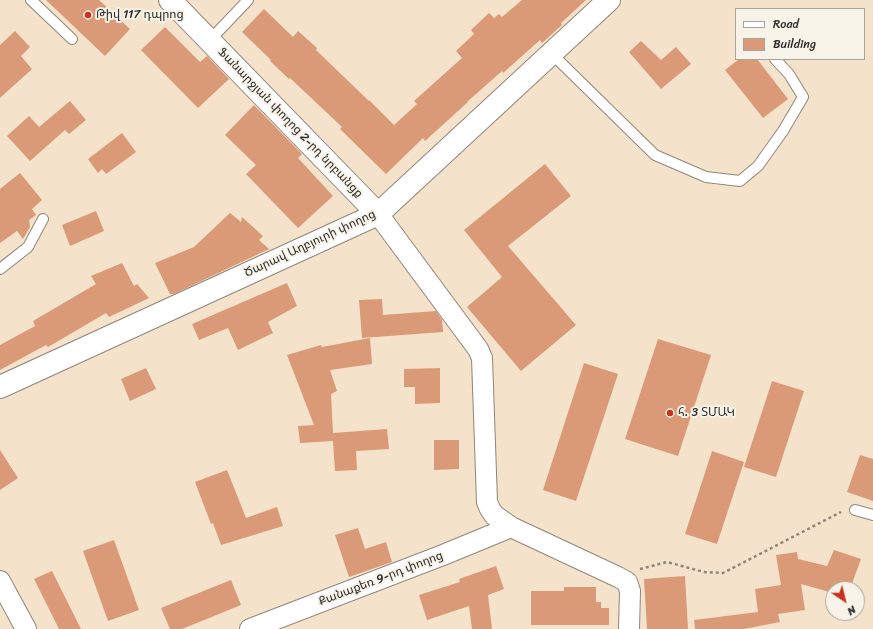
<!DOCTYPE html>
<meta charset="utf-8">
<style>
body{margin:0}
#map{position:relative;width:873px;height:629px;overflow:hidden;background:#f4e2cb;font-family:Sriracha,sans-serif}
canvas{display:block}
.legend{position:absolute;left:735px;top:8px;width:130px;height:52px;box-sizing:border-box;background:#f7f3e8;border:1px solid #a5a39c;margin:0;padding:5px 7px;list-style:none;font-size:12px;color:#2b2b2b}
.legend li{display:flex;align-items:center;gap:8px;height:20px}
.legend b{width:20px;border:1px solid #a5a39c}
.north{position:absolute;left:825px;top:581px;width:40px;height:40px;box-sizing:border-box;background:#f7f3e8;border:1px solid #a5a39c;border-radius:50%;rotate:145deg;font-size:11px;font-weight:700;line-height:16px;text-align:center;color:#2b2b2b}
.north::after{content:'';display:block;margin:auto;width:14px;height:18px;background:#c8321e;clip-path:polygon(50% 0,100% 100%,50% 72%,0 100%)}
</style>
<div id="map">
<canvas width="873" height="629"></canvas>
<ul class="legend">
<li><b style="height:5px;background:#fff"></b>Road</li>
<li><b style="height:11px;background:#da9a77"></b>Building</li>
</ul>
<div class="north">N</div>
</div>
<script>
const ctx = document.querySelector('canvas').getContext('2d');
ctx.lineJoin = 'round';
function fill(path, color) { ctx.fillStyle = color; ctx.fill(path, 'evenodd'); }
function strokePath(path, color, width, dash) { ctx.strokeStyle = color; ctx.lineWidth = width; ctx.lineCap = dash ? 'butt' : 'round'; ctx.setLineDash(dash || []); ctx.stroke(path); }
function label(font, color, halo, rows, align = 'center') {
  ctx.font = font + ' Sriracha,"Noto Sans Armenian",sans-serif'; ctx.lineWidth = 4; ctx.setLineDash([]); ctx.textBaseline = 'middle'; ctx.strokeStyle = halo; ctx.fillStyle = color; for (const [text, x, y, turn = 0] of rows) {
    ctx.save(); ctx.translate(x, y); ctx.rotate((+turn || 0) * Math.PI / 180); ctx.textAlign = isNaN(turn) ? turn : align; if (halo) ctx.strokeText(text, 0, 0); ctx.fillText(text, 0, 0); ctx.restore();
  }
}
fill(new Path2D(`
 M 46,0 L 99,0 L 130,29 L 105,56 Z
 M 522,0 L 586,0 L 561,23 L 562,25 L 542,43 L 540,40 L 503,73 L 502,71 L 467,102 L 468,102 L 425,141 L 423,138 L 386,174 L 340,129 L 342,127 L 290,78 L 289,79 L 270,61 L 271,60 L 242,32 L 264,9 L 293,37 L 298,31 L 317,48 L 316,50 L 369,101 L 369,100 L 394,125 L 417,104 L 414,101 L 462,58 L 456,51 L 474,34 L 471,30 L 489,13 L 494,18 L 499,14 L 502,17 Z
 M 165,27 L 200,62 L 207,56 L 229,79 L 198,108 L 141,50 Z
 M 15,31 L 30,47 L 21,56 L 32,69 L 0,98 L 0,45 Z
 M 641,41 L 661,60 L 676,47 L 691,64 L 661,89 L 629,52 Z
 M 739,59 L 757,59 L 788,99 L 763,118 L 725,70 Z
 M 70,101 L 86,120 L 69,134 L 65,130 L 30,161 L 7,136 L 29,116 L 39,127 Z
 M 254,105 L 302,154 L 298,158 L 333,196 L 298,228 L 246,174 L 256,165 L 225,135 Z
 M 122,133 L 136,152 L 106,174 L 102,169 L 98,173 L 88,159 Z
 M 545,164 L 571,196 L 508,246 L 576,325 L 521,371 L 467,307 L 502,277 L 464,230 Z
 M 20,173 L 42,200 L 32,209 L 36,215 L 29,220 L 30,227 L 23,239 L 17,231 L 0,243 L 0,189 Z
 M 96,211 L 104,231 L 70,246 L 62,225 Z
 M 230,213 L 241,222 L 242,217 L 263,236 L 259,240 L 269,249 L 174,294 L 170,294 L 155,263 L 194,247 Z
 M 122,263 L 134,286 L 137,284 L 149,298 L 109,317 L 106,313 L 48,347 L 46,345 L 0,370 L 0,345 L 35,326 L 33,321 L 96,284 L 91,276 Z
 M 287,283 L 297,306 L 268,322 L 273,333 L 238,350 L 228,328 L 199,340 L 192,324 Z
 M 382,299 L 383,315 L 436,311 L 442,320 L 443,332 L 362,338 L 359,300 Z
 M 370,338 L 372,364 L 330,370 L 337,391 L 331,394 L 333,433 L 387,429 L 389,449 L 356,451 L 357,470 L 335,471 L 333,441 L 300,443 L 298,426 L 314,425 L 287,355 L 321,345 L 322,347 Z
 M 658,339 L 711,355 L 678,456 L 625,439 Z
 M 584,363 L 618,374 L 576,501 L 543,490 Z
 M 146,368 L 156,389 L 130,401 L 121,379 Z
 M 440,368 L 440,403 L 415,404 L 415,387 L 404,387 L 404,369 Z
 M 772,381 L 804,391 L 776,477 L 744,467 Z
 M 434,440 L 459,440 L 459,469 L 434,470 Z
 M 0,450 L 18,478 L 0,490 Z
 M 712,451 L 744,462 L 717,544 L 685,534 Z
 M 860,455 L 873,459 L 873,501 L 847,492 Z
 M 227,470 L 246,518 L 277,507 L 283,526 L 221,545 L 213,523 L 211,524 L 195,482 Z
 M 358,528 L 365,549 L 386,542 L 392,562 L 349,577 L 335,535 Z
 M 114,540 L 139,610 L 108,621 L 83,551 Z
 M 834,550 L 861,559 L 850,589 L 833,589 L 833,593 L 801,584 L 805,610 L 778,614 L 780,622 L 744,629 L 695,629 L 694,620 L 758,612 L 755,589 L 781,585 L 776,555 L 797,552 L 798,559 L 827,566 Z
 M 496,566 L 504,589 L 488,595 L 492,629 L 472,629 L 469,606 L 427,620 L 419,595 L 460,582 L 459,579 Z
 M 52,571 L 81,629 L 59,629 L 34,579 Z
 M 685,576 L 688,629 L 647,629 L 644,579 Z
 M 231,580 L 241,605 L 182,629 L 170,629 L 161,608 Z
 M 564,587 L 596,587 L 596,602 L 601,602 L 601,608 L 609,608 L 609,625 L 531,625 L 531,591 L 564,591 Z`), '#da9a77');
const service = new Path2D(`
 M 31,0 L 72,39
 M 210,40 L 248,0
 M 552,54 L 655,155 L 706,177 L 740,181 L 758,166 L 783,131 L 803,97 L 789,74 L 775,59
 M 0,269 L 28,247 L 43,219
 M 855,510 L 873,515`);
const minor = new Path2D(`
 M 378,214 L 478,349 L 482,358 L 487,502 L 490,509 L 494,515 L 511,527 L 618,577 L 627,582 L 630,591 L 629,629
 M 0,581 L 26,629
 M 250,629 L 443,555 L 511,527`);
const tertiary = new Path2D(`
 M 170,0 L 378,214
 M 0,387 L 378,214 L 609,0`);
strokePath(service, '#90867b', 12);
strokePath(minor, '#90867b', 22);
strokePath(tertiary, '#90867b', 24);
strokePath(new Path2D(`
 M 640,569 L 667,562 L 704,572 L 723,573 L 841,512`), '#90867b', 2.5, [3, 3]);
strokePath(service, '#fff', 10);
strokePath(minor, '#fff', 20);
strokePath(tertiary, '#fff', 22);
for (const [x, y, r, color] of [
 [88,15,4,"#c8321e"],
 [670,413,4,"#c8321e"]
]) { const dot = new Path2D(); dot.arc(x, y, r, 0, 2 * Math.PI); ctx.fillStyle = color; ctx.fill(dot); strokePath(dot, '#f7f3e8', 1.5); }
label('12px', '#2b2b2b', '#f7f3e8', [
 ["Թիվ 117 դպրոց",96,15],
 ["հ. 3 ՏՄԱԿ",678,413]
], 'left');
label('12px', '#2b2b2b', '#f7f3e8', [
 ["Ֆանարջյան փողոց 2-րդ նրբանցք",290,123,46],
 ["Ծարավ Աղբյուրի փողոց",310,244,-25],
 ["Քանաքեռ 9-րդ փողոց",381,579,-21]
]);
</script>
